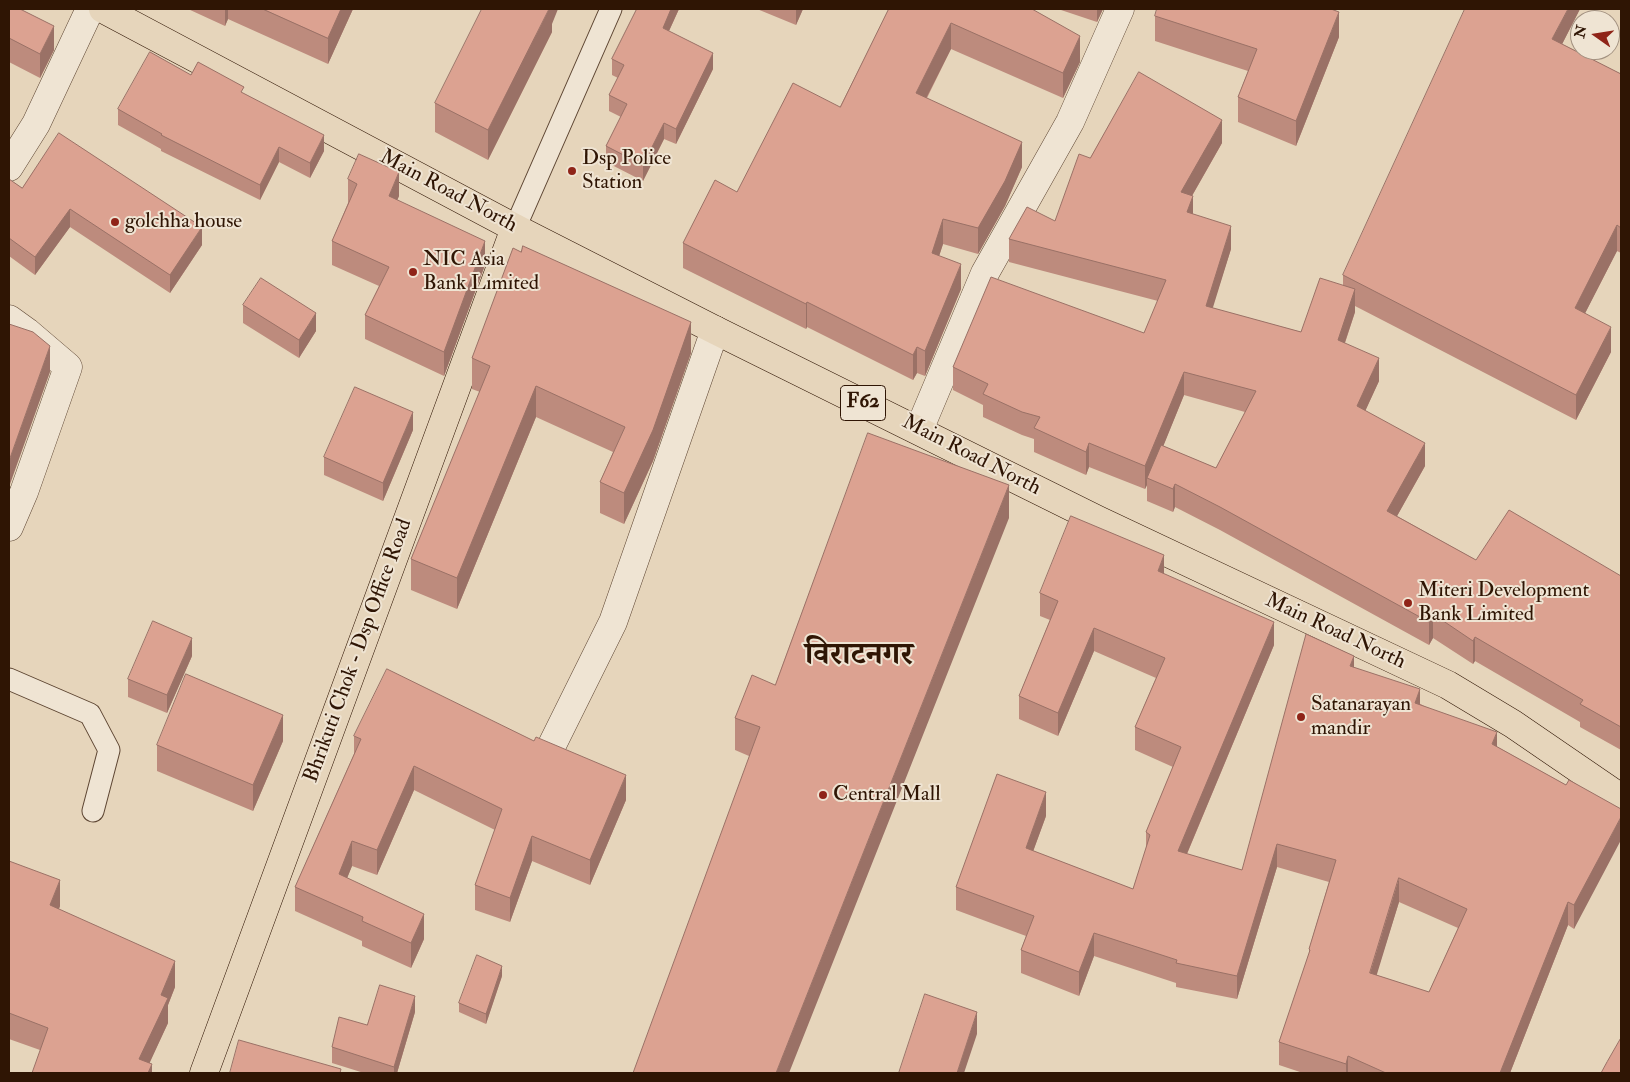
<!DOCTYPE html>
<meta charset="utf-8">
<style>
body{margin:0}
#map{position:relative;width:1630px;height:1082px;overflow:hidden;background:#e6d5bb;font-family:"IM FELL Double Pica",serif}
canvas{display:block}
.frame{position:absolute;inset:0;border:10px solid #2f1504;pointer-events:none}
.north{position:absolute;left:1570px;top:10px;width:50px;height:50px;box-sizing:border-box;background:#efe4d3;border:1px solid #a29180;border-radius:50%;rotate:283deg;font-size:14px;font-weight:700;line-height:20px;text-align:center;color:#2f1504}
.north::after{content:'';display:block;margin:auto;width:18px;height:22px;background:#8f2418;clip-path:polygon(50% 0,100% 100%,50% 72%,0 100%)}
</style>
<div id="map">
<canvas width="1630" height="1082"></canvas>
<div class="frame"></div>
<div class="north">N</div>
</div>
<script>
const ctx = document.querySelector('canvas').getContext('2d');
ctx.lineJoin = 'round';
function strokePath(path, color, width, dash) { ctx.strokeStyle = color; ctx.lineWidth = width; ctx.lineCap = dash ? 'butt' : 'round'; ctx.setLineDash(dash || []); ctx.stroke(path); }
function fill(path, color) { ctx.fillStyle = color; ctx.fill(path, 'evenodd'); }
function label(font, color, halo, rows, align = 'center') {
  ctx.font = font + ' "IM FELL Double Pica","Noto Serif Devanagari",serif'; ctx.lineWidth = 4; ctx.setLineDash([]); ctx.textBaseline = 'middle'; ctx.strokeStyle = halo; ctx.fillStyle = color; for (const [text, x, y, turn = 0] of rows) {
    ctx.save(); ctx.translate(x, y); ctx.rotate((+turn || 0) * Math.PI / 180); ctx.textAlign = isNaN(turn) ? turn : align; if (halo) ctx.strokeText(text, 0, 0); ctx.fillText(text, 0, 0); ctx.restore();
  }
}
const lane = new Path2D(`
 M 515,228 L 611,9
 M 9,679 L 90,714 L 109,750 L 93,811`);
const street = new Path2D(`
 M 9,167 L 36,124 L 90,9
 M 9,319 L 27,332 L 68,367 L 24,492 L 9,527
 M 919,430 L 985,273 L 1070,122 L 1120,9
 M 552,745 L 613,622 L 715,330`);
const primary = new Path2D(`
 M 103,9 L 515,228 L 715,330 L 1098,520 L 1448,685 L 1513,724 L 1621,798
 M 204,1073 L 515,228`);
strokePath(lane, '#5d4532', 23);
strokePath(street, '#5d4532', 29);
strokePath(primary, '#2f1504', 29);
strokePath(lane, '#efe4d3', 21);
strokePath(street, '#efe4d3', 28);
strokePath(primary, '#e6d5bb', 28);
fill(new Path2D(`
 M 9,9 L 54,50 L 40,78 L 9,62 Z
 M 188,9 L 353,9 L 328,64 L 228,19 L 225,26 Z
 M 637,9 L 679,9 L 669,31 L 713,69 L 676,144 L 664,139 L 643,181 L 606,162 L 606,146 L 621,117 L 609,111 L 609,95 L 618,78 L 612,75 L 612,59 Z
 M 757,9 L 803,9 L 796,25 Z
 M 889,9 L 1032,9 L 1080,62 L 1063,98 L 951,49 L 927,98 L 1022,167 L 1005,206 L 978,254 L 943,244 L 939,256 L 961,289 L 925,376 L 917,373 L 913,380 L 807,327 L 806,329 L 683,268 L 683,243 L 737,192 L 840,107 Z
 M 1058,9 L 1103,9 L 1097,22 Z
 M 1580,9 L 1562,44 L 1621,74 L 1621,253 L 1617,251 L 1585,313 L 1611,352 L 1576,420 L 1355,306 L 1355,312 L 1345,343 L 1379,381 L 1365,411 L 1425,466 L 1397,516 L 1476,560 L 1621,576 L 1621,750 L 1580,727 L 1580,722 L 1475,661 L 1473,664 L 1433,638 L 1429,645 L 1220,530 L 1175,507 L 1173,512 L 1147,501 L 1147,485 L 1145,489 L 1089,467 L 1086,475 L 1034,452 L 1034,439 L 1022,435 L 983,417 L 983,405 L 953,390 L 953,367 L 1144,333 L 1158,301 L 1009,262 L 1009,239 L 1055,221 L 1090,158 L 1222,143 L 1192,196 L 1193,214 L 1231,249 L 1212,308 L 1301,332 L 1343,285 L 1343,275 ZM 1184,395 L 1245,412 L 1216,468 L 1163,446 Z
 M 1155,16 L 1339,37 L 1296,146 L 1238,122 L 1238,97 L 1248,71 L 1155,41 Z
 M 552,24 L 552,32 L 488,160 L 435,132 L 435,103 Z
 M 191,75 L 244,94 L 324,151 L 310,178 L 279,162 L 260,200 L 161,151 L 161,149 L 118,125 L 118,109 Z
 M 9,179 L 22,188 L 202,245 L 170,293 L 70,227 L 35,275 L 9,256 Z
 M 348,179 L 399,196 L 397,200 L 485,265 L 444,376 L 365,339 L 365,315 L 379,286 L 332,265 L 332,241 L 348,203 Z
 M 243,305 L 316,331 L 299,358 L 243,323 Z
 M 691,353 L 653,461 L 624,524 L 600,513 L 600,482 L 613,452 L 536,417 L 457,609 L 411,590 L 411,559 L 480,392 L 472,389 L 472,358 Z
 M 413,430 L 383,501 L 324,475 L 324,457 Z
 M 1009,518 L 749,756 L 735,750 L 735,718 L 775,685 Z
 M 1164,574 L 1274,645 L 1187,854 L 1242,870 L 1354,667 L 1566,785 L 1621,809 L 1574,929 L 1568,925 L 1510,1073 L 1303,1073 L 1279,1065 L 1279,1042 L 1309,954 L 1309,949 L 1329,882 L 1277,867 L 1237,999 L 1176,987 L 1176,983 L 1094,956 L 1079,996 L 1021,973 L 1021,950 L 1026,936 L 956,910 L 956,887 L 1046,816 L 1033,851 L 1133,889 L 1146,849 L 1146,832 L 1173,767 L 1135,750 L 1135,727 L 1156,678 L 1094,651 L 1058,736 L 1019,719 L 1019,696 L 1050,620 L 1040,616 L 1040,593 ZM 1399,902 L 1458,928 L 1429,992 L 1376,975 Z
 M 192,656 L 167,713 L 128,697 L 128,679 Z
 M 354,736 L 626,800 L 590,885 L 532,861 L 510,922 L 475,910 L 475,885 L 495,830 L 414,790 L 377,875 L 352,866 L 347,878 L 424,939 L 411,968 L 362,946 L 362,941 L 295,911 L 295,887 L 354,754 Z
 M 283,741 L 253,811 L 157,771 L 157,745 Z
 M 9,861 L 60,906 L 59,909 L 175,987 L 168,1005 L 168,1023 L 149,1063 L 152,1073 L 40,1050 L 9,1039 Z
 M 502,976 L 486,1024 L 459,1012 L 459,1003 Z
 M 415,1012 L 397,1073 L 364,1073 L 332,1063 L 332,1047 L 367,1025 Z`), '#bd8b7d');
fill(new Path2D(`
 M 225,9 L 228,9 L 228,19 L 225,26 Z
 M 341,9 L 353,9 L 328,64 L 328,38 Z
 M 549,9 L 558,9 L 552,24 L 552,32 L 488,160 L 488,130 Z
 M 671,9 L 679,9 L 663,44 L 663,28 Z
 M 796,9 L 803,9 L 796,25 Z
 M 1097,9 L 1103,9 L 1097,22 Z
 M 1568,9 L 1580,9 L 1552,64 L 1552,39 Z
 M 1339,12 L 1339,37 L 1296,146 L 1296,121 Z
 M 951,23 L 951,49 L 916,118 L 916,93 Z
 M 54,26 L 54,50 L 40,78 L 40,54 Z
 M 1080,36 L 1080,62 L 1063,98 L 1063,73 Z
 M 713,53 L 713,69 L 676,144 L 676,129 Z
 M 1222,120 L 1222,143 L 1181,215 L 1181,192 Z
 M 664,123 L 664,139 L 643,181 L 643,165 Z
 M 324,135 L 324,151 L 310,178 L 310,163 Z
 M 1022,142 L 1022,167 L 1005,206 L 978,254 L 978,228 Z
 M 279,147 L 279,162 L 260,200 L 260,185 Z
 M 399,172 L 399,196 L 389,219 L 389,196 Z
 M 1193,196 L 1193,220 L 1187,212 Z
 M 70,209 L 70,227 L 35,275 L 35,257 Z
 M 943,219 L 943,244 L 932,278 L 932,253 Z
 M 1617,225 L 1617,251 L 1575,333 L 1575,308 Z
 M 1231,226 L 1231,249 L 1206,330 L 1206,306 Z
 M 202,227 L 202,245 L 170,293 L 170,275 Z
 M 485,241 L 485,265 L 444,376 L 444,352 Z
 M 961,264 L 961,289 L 925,376 L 925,351 Z
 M 1355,289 L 1355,312 L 1338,363 L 1338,340 Z
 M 807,302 L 807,327 L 806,329 L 806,304 Z
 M 316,313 L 316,331 L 299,358 L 299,340 Z
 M 691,322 L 691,353 L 653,461 L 624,524 L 624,493 Z
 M 1611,327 L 1611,352 L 1576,420 L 1576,395 Z
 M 50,346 L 50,372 L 9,487 L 9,461 Z
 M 917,347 L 917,373 L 913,380 L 913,355 Z
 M 1379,358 L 1379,381 L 1357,429 L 1357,406 Z
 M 1184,372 L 1184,395 L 1150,479 L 1147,478 L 1147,485 L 1145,489 L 1145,466 Z
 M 536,386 L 536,417 L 457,609 L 457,578 Z
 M 413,412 L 413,430 L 383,501 L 383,483 Z
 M 1089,443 L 1089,467 L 1086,475 L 1086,452 Z
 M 1425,443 L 1425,466 L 1387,534 L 1387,511 Z
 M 1175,484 L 1175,507 L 1173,512 L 1173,489 Z
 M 1009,485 L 1009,518 L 789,1073 L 776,1073 Z
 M 1164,555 L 1164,578 L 1158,571 Z
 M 1433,614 L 1433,638 L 1429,645 L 1429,622 Z
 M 1274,622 L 1274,645 L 1178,875 L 1178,851 Z
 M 1094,628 L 1094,651 L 1058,736 L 1058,713 Z
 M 1475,637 L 1475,661 L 1473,664 L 1473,641 Z
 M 192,638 L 192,656 L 167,713 L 167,695 Z
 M 1354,656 L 1354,680 L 1350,666 Z
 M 1420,689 L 1420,712 L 1415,703 Z
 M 283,715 L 283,741 L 253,811 L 253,785 Z
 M 1497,732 L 1497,755 L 1492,744 Z
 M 414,766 L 414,790 L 377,875 L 377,850 Z
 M 626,775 L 626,800 L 590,885 L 590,860 Z
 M 1046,792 L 1046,816 L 1026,871 L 1026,848 Z
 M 1621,817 L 1621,840 L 1574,929 L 1574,905 Z
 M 532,836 L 532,861 L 510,922 L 510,898 Z
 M 352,841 L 352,866 L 339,898 L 339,874 Z
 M 1277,844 L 1277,867 L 1237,999 L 1237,976 Z
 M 1399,878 L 1399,902 L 1370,997 L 1370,973 Z
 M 60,880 L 60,906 L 50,931 L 50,905 Z
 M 1568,902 L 1568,925 L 1510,1073 L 1500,1073 Z
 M 424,914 L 424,939 L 411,968 L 411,943 Z
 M 1094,933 L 1094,956 L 1079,996 L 1079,972 Z
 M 175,961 L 175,987 L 168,1005 L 168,1023 L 145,1073 L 139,1059 L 161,995 Z
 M 502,966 L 502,976 L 486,1024 L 486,1014 Z
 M 415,996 L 415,1012 L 397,1073 L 394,1073 L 394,1067 Z
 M 977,1012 L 977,1034 L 964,1073 L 957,1073 Z
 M 1348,1056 L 1348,1073 L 1346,1073 L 1346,1064 Z
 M 152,1064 L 152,1073 L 148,1073 Z`), '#9a7166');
const building = new Path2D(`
 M 9,9 L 20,9 L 54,26 L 40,54 L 9,38 Z
 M 263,9 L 341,9 L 328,38 Z
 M 482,9 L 549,9 L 488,130 L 435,103 Z
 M 637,9 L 671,9 L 663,28 L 713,53 L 676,129 L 664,123 L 643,165 L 606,146 L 627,104 L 609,95 L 624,65 L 612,59 Z
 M 889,9 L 1032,9 L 1080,36 L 1063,73 L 951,23 L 916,93 L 1022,142 L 1005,181 L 978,228 L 943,219 L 932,253 L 961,264 L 925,351 L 917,347 L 913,355 L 807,302 L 806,304 L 683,243 L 715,180 L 737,192 L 793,83 L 840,107 Z
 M 1157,9 L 1331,9 L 1339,12 L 1296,121 L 1238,97 L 1257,49 L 1155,16 Z
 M 1465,9 L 1568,9 L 1552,39 L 1621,74 L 1621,228 L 1617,225 L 1575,308 L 1611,327 L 1576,395 L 1343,275 Z
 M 150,52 L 191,75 L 198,62 L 244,87 L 241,92 L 324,135 L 310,163 L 279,147 L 260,185 L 161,135 L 162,134 L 118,109 Z
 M 1139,72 L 1222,120 L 1181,192 L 1193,196 L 1187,212 L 1231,226 L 1206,306 L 1301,332 L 1320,278 L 1355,289 L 1338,340 L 1379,358 L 1357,406 L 1425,443 L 1387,511 L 1476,560 L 1509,510 L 1621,576 L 1621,727 L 1580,704 L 1583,700 L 1475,637 L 1473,641 L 1433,614 L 1429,622 L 1220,507 L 1175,484 L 1173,489 L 1147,478 L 1161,445 L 1216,468 L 1256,391 L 1184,372 L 1145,466 L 1089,443 L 1086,452 L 1034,428 L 1040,417 L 1022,412 L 983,394 L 988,384 L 953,367 L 991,277 L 1144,333 L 1166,280 L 1009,239 L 1027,207 L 1055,221 L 1079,154 L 1090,158 Z
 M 59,133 L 202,227 L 170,275 L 70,209 L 35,257 L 9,238 L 9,179 L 22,188 Z
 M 359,154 L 399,172 L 389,196 L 485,241 L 444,352 L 365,315 L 389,267 L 332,241 L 357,184 L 348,179 Z
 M 523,246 L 691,322 L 653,430 L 624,493 L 600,482 L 625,427 L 536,386 L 457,578 L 411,559 L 490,366 L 472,358 L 513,248 L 521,252 Z
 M 261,278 L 316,313 L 299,340 L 243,305 Z
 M 9,324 L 33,332 L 50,346 L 9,461 Z
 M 355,387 L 413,412 L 383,483 L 324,457 Z
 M 868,433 L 1009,485 L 776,1073 L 633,1073 L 760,727 L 735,718 L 752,675 L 775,685 Z
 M 1071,516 L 1164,555 L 1158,571 L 1274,622 L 1178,851 L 1242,870 L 1306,634 L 1354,656 L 1350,666 L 1420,689 L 1415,703 L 1497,732 L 1492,744 L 1566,785 L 1569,780 L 1621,809 L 1621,817 L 1574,905 L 1568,902 L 1500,1073 L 1386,1073 L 1348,1056 L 1346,1064 L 1279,1042 L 1310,950 L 1309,949 L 1336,860 L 1277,844 L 1237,976 L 1176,963 L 1177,960 L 1094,933 L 1079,972 L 1021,950 L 1034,916 L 956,887 L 997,774 L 1046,792 L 1026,848 L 1133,889 L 1150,835 L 1146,832 L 1181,747 L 1135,727 L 1165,658 L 1094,628 L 1058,713 L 1019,696 L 1058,601 L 1040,593 ZM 1399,878 L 1467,909 L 1429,992 L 1370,973 Z
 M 153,621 L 192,638 L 167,695 L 128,679 Z
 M 387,669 L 534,741 L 536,737 L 626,775 L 590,860 L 532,836 L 510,898 L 475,885 L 502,809 L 414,766 L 377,850 L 352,841 L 339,874 L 424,914 L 411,943 L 362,921 L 363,917 L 295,887 L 361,739 L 354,736 Z
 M 186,674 L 283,715 L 253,785 L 157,745 Z
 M 9,861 L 60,880 L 50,905 L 175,961 L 161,995 L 168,998 L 139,1059 L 152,1064 L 148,1073 L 32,1073 L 48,1028 L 9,1013 Z
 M 477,955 L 502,966 L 486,1014 L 459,1003 Z
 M 380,985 L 415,996 L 394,1067 L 332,1047 L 339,1017 L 367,1025 Z
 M 925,994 L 977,1012 L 957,1073 L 899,1073 Z
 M 1621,1038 L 1621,1073 L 1601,1073 L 1607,1062 Z
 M 239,1040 L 341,1069 L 340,1073 L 230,1073 Z`);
fill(building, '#dca291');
strokePath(building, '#9a7166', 1);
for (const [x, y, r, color] of [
 [572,171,5,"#8f2418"],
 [115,222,5,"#8f2418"],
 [413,272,5,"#8f2418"],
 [1408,603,5,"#8f2418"],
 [1301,717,5,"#8f2418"],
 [823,795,5,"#8f2418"]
]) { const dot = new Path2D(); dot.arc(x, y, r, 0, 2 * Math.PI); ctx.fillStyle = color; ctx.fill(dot); strokePath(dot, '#efe4d3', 2); }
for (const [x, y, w] of [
 [863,403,45]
]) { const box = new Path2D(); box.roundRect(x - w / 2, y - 17.5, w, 35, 4); ctx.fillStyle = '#efe4d3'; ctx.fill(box); strokePath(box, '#2f1504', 1); }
label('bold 20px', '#2f1504', null, [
 ["F62",863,403]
]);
label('21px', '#2f1504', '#efe4d3', [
 ["Dsp Police",582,159],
 ["Station",582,183],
 ["golchha house",125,222],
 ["NIC Asia",423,260],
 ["Bank Limited",423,284],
 ["Miteri Development",1418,591],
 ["Bank Limited",1418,615],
 ["Satanarayan",1311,705],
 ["mandir",1311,729],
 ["Central Mall",833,795]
], 'left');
label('21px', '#2f1504', '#efe4d3', [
 ["Main Road North",448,192,28],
 ["Main Road North",971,456,27],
 ["Main Road North",1335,632,25],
 ["Bhrikuti Chok - Dsp Office Road",359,651,-70]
]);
label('bold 31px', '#2f1504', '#efe4d3', [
 ["विराटनगर",859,657]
]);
</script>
